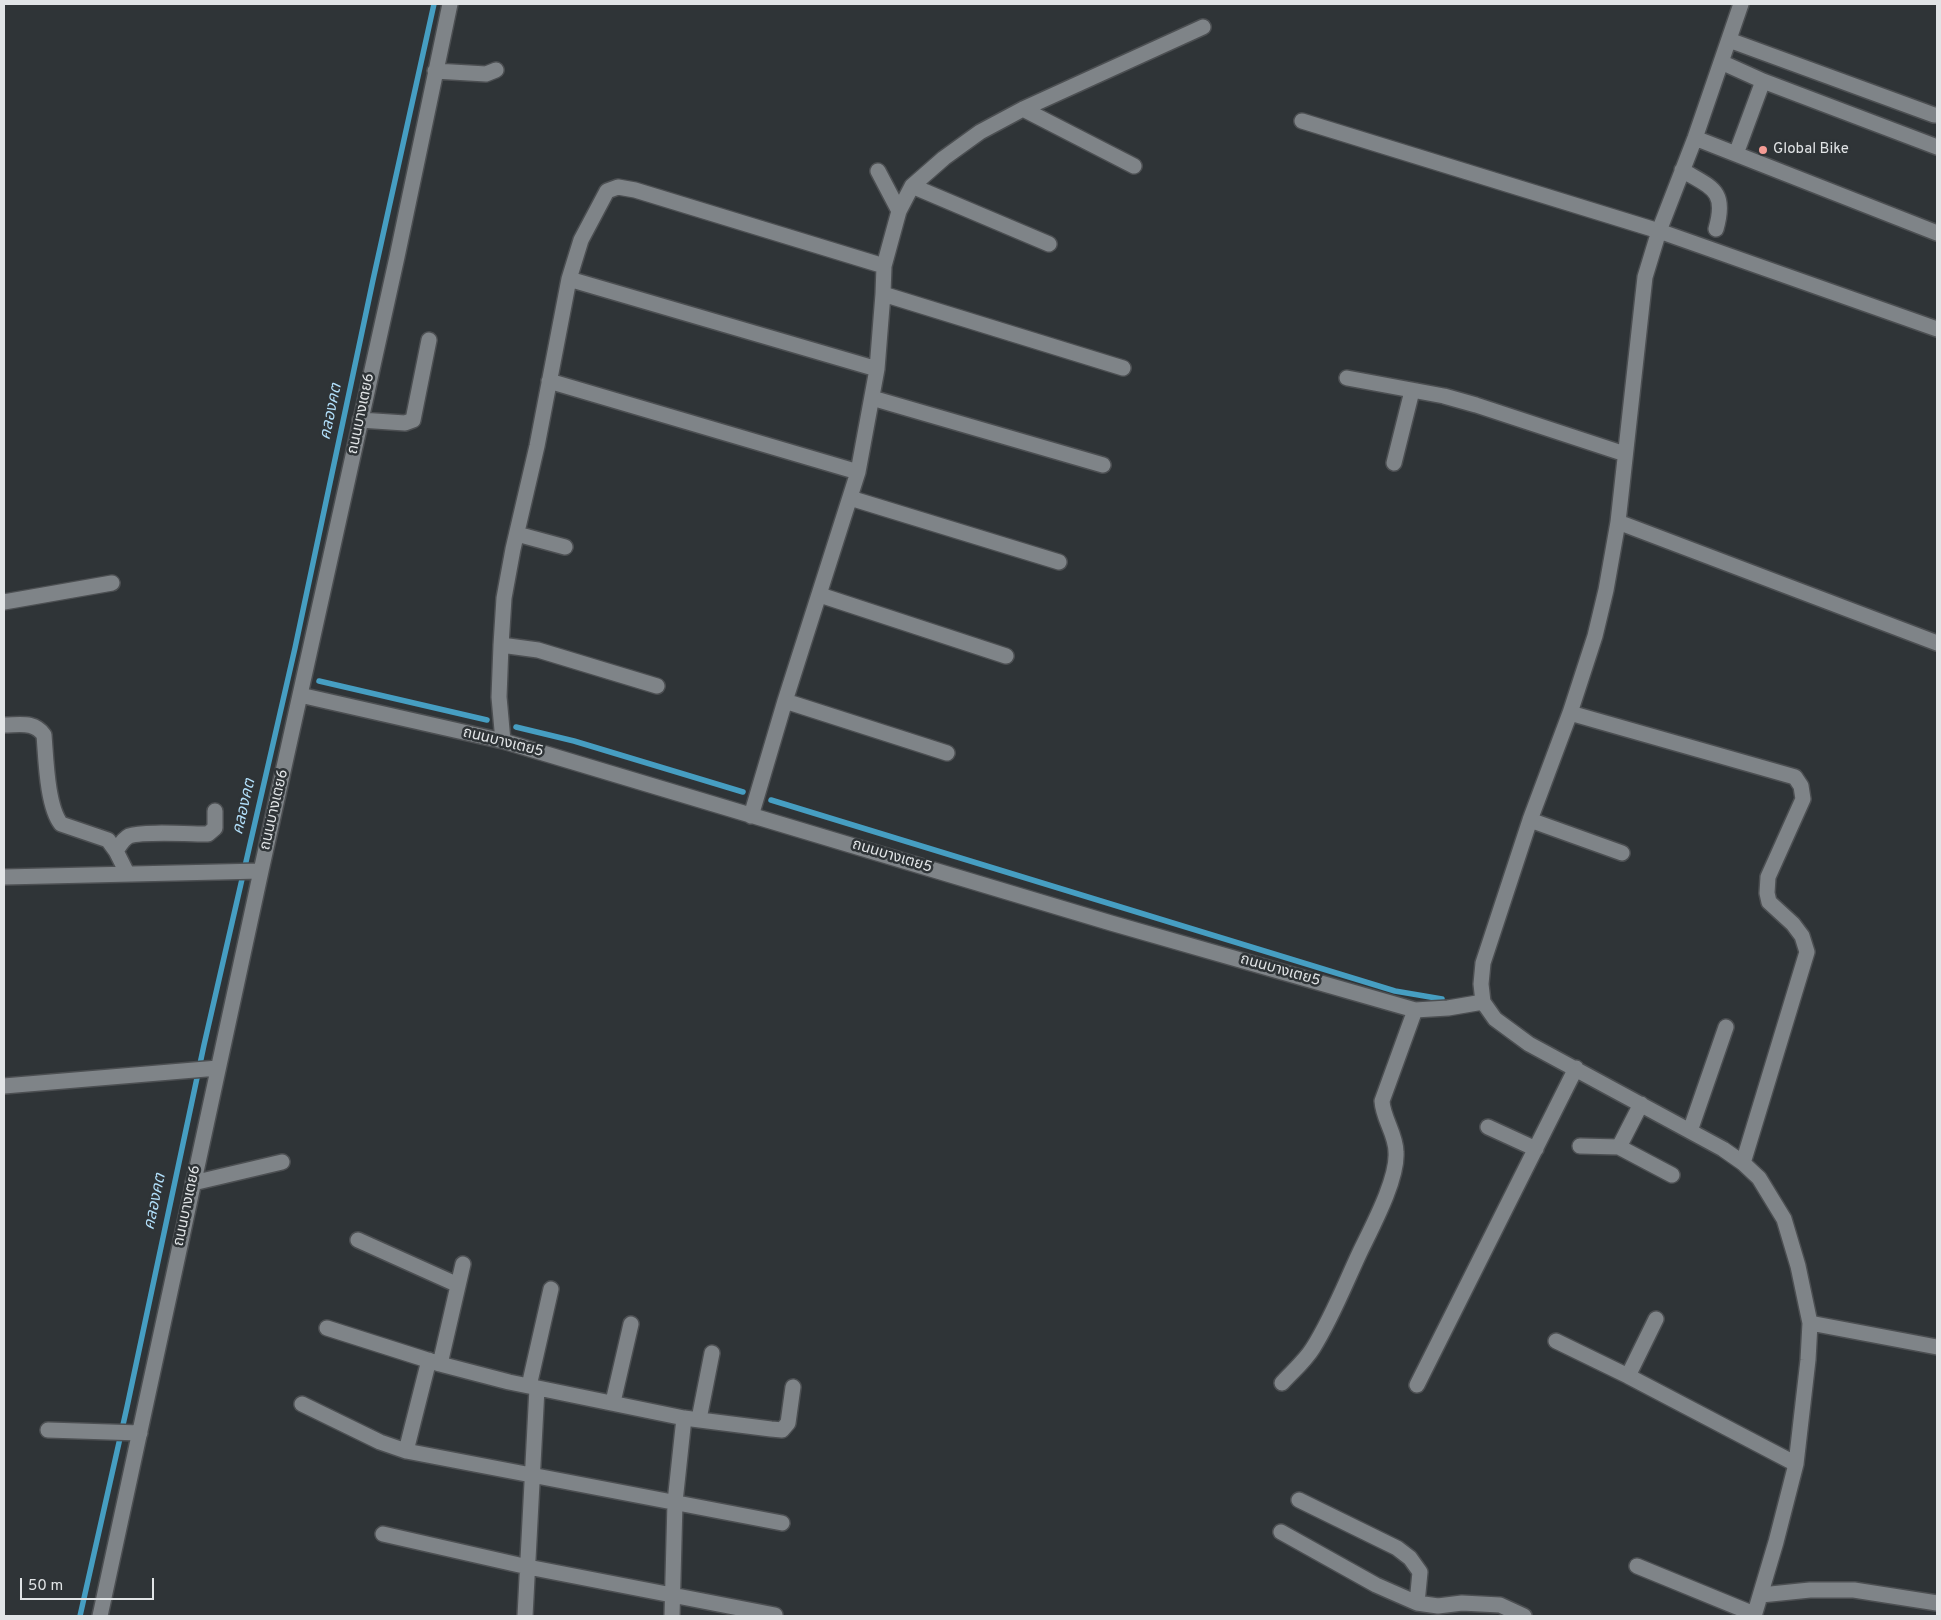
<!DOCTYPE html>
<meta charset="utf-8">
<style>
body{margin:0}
#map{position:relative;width:1941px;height:1620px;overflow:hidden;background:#2f3437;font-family:Overpass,sans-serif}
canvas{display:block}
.frame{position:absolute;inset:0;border:5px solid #e1e4e6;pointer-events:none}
.scale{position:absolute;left:20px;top:1578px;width:134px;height:22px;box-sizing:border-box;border:2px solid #e1e4e6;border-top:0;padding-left:6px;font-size:15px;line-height:18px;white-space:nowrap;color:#e1e4e6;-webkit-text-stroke:4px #2f3437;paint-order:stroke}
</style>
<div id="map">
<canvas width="1941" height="1620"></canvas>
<div class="frame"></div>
<div class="scale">50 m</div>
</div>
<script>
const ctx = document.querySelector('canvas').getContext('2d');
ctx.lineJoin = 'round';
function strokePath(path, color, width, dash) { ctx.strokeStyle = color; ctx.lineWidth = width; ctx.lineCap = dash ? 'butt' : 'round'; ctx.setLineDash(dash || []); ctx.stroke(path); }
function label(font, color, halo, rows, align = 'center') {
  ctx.font = font + ' Overpass,"Noto Sans Thai",sans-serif'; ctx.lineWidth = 5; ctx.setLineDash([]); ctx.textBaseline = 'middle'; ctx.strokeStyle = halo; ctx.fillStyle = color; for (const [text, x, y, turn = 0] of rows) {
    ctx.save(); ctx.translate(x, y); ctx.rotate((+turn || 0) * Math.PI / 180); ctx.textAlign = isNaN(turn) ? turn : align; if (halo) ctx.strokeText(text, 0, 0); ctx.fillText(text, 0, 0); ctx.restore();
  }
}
strokePath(new Path2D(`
 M 319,681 L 487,720
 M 516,727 L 574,741 L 743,792
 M 771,800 L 1395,991 L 1442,999
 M 80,1616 L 127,1407 L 204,1045 L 295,648 L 373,280 L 434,4`), '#469ec2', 5.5);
const minor = new Path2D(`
 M 1741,4 L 1695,138 L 1659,231 L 1645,277 L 1618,522 L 1606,590 L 1595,636 L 1570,713 L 1530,820 L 1483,963 L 1481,984 L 1483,1002 L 1495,1019 L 1529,1044 L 1723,1149 L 1743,1163 L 1759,1178 L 1784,1219 L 1798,1266 L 1810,1323 L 1808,1360 L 1796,1464 L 1776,1542 L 1754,1616
 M 1729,40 L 1934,115 L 1937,115
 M 1721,62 L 1763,81
 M 435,71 L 486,74 L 496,70
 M 1023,109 L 1134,166
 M 1302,121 L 1659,231 L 1937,329
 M 1695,138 L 1937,233
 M 1736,154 L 1763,81 L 1937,147
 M 1682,170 C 1712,188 1727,190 1716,229
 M 878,171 L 899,211
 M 912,186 L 1049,244
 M 569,279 L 877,369
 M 883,294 L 1123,368
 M 1347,378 L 1444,396 L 1476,405 L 1625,454
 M 549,381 L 858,472
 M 872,398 L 1103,465
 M 360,420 L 405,423 L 413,420 L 429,340
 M 1394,463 L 1412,391
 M 850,498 L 1059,562
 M 1618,522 L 1937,643
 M 517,534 L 565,547
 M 820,595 L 1006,656
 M 4,602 L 112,583
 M 501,645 L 538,650 L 657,686
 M 300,695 L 503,741 L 1111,923 L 1415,1010 L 1448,1008 L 1483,1002
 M 785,701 L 947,753
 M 1570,713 L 1795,777 L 1801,786 L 1803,799 L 1768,877 L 1767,893 L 1769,902 L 1793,924 L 1802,936 L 1807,952 L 1743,1163
 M 4,725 C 20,725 34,721 44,735 C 46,759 47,806 61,824 L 108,840 L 116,851 L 127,873
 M 503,741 L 499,697 L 501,645 L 504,598 L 513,549 L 537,446 L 569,279 L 581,240 L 607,191 L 618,187 L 635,190 L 884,266
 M 751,816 L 785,701 L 858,472 L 877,369 L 883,294 L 884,266 L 899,211 L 912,186 L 944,158 L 980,132 L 1023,109 L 1203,27
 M 1530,820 L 1622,853
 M 116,851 C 120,845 123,839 129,836 C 142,831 191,834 208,834 L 215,828 L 215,811
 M 4,877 L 261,871
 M 4,1086 L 218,1068
 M 1641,1104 L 1619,1147 L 1672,1175
 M 1488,1127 L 1536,1149
 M 1690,1131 L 1726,1027
 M 1580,1146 L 1619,1147
 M 193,1183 L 282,1162
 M 358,1240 L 458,1285
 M 1810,1323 L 1937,1347
 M 327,1328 L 440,1364 L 509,1382 L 684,1418 L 771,1429 L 782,1430 L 788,1423 L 793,1387
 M 1556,1341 L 1628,1376 L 1796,1464
 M 440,1364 L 463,1264
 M 1628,1376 L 1656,1319
 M 1282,1383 C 1292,1372 1305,1361 1313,1348 C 1332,1318 1345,1284 1360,1252 C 1372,1227 1398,1179 1396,1152 C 1396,1134 1383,1119 1382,1101 L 1415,1010
 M 1417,1385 L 1576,1068
 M 529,1386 L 551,1289
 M 613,1402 L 631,1324
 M 302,1404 L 380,1442 L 406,1451 L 782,1523
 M 699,1419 L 712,1353
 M 48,1430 L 140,1433
 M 406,1451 L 429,1360
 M 1299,1500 L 1397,1548 L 1410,1558 L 1420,1572 L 1417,1603
 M 1281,1532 L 1376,1585 L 1417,1603 L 1438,1606 L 1462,1603 L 1500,1605 L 1524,1616
 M 383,1534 L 528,1567 L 775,1615
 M 1637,1566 L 1754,1614
 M 1761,1595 L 1810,1590 L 1854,1590 L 1937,1603
 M 100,1616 L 261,871 L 397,257 L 450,4
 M 525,1616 L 537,1388
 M 672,1616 L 675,1502 L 684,1418`);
strokePath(minor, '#4c4f52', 18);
strokePath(minor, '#7f8488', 15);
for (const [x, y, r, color] of [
 [1763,150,5,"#f59c95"]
]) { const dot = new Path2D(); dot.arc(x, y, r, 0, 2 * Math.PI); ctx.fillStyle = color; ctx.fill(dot); strokePath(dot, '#2f3437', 2); }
label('15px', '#e1e4e6', '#2f3437', [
 ["Global Bike",1773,150]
], 'left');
label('15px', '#e1e4e6', '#2f3437', [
 ["ถนนบางเตย6",362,414,-78],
 ["ถนนบางเตย5",503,743,14],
 ["ถนนบางเตย6",275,810,-77],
 ["ถนนบางเตย5",892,857,17],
 ["ถนนบางเตย5",1280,971,16],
 ["ถนนบางเตย6",188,1206,-78]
]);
label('italic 16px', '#b1def9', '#2f3437', [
 ["คลองคต",332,412,-78],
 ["คลองคต",245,807,-77],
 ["คลองคต",156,1202,-78]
]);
</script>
